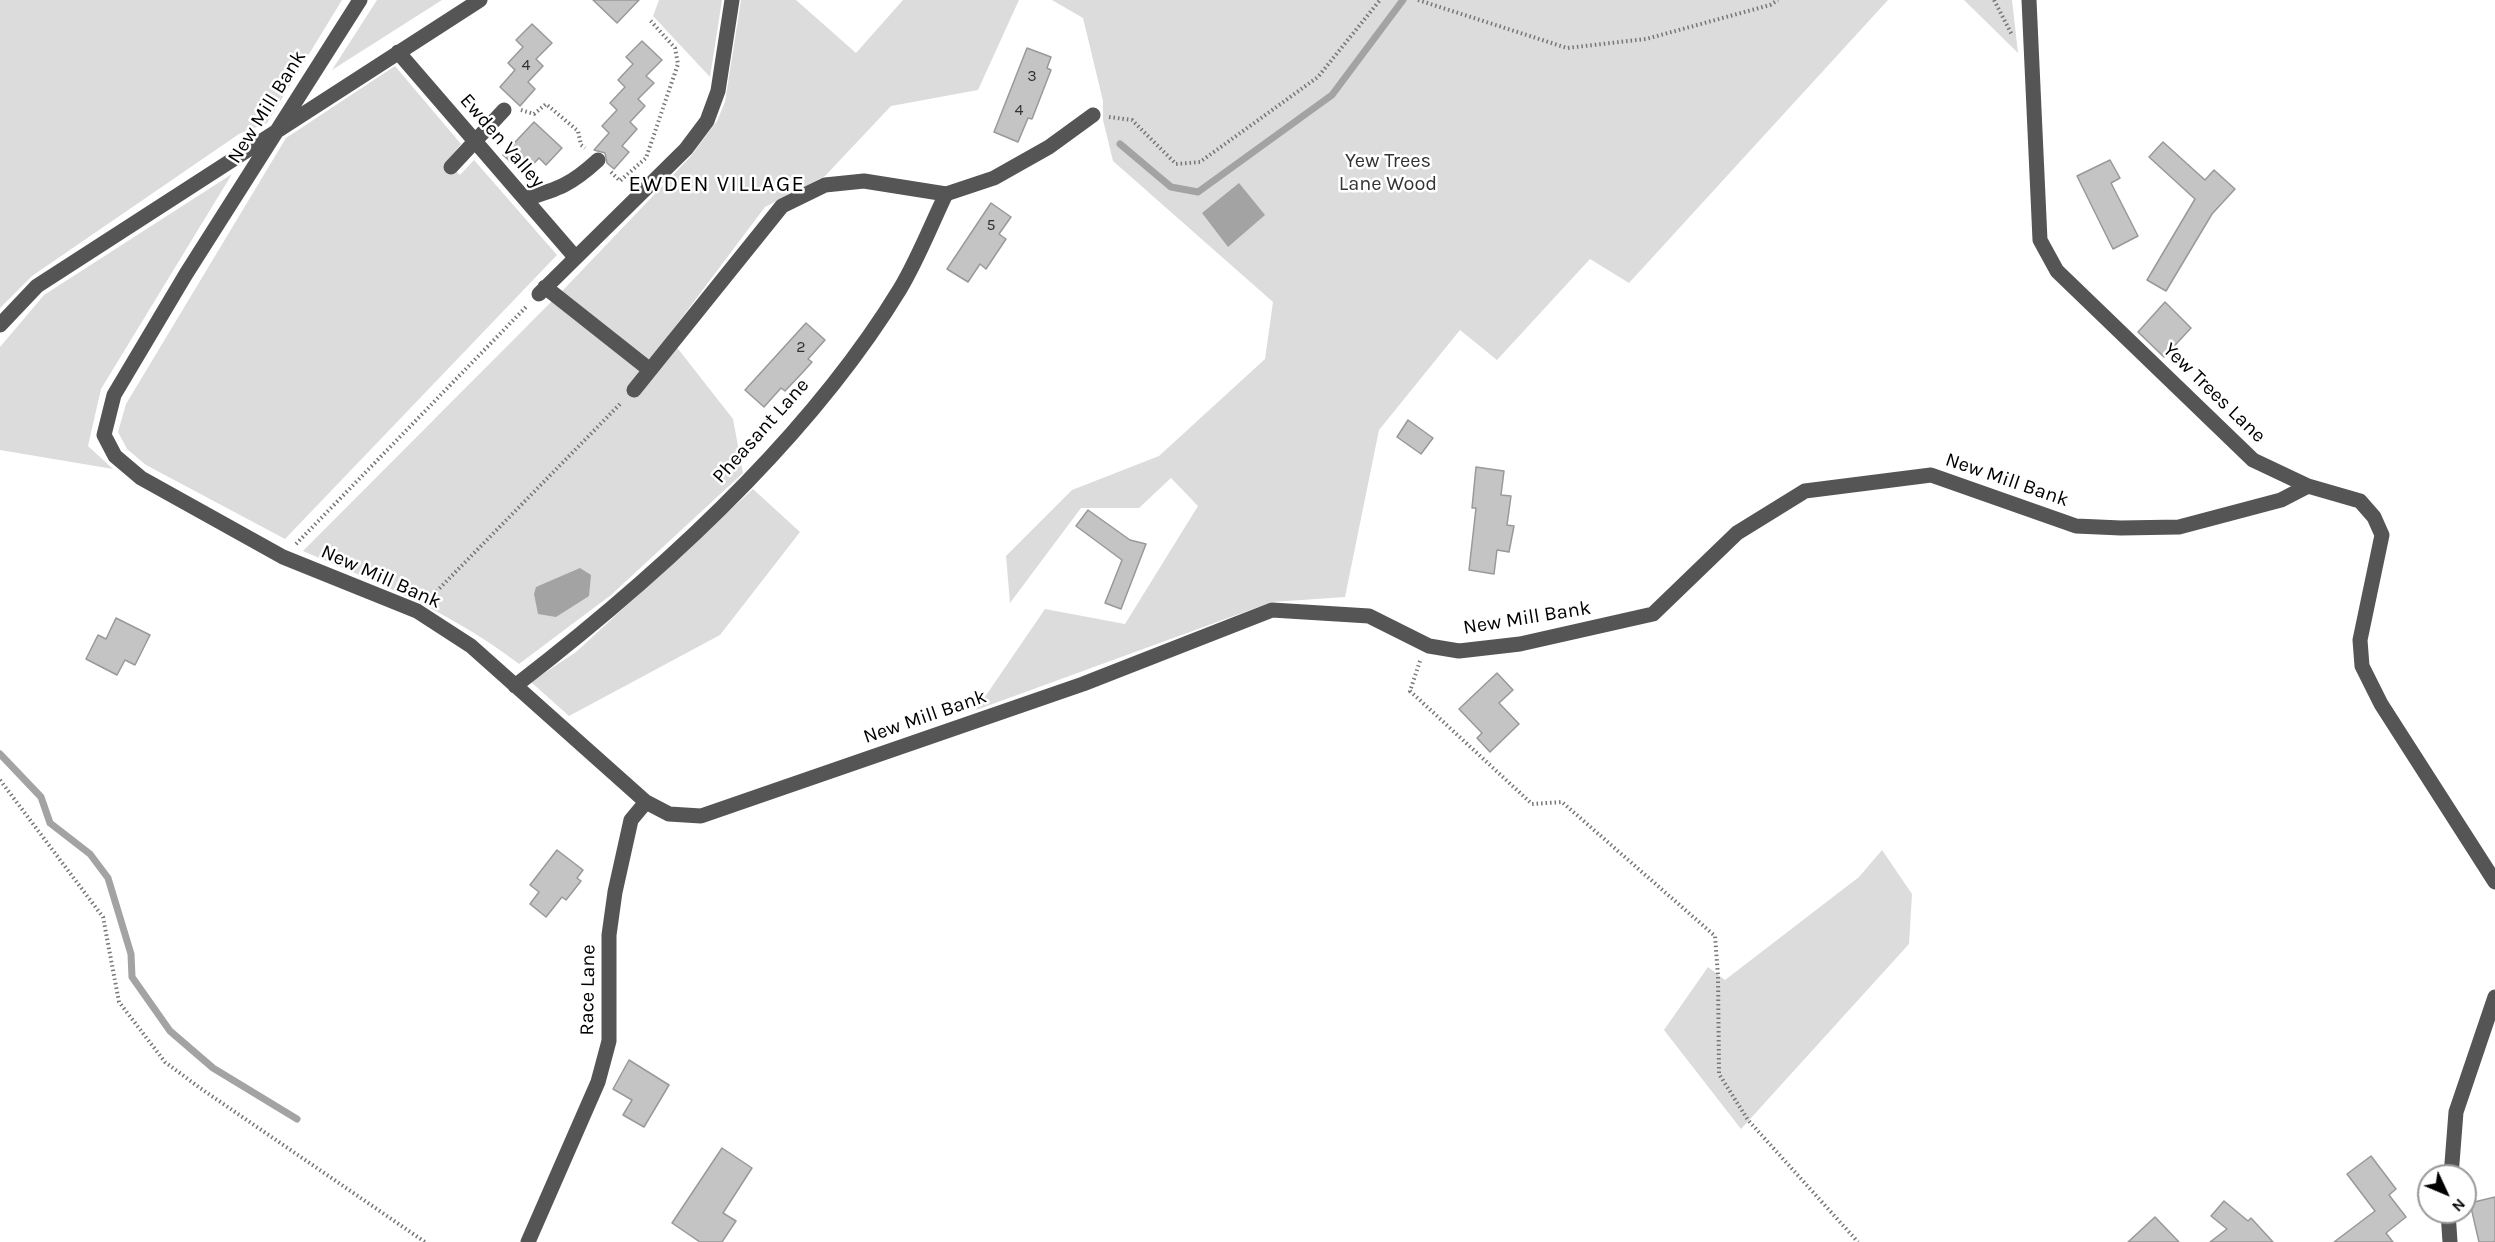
<!DOCTYPE html>
<style>
body{margin:0}
#map{position:relative;width:2495px;height:1242px;overflow:hidden;background:#fff;font-family:Karla,sans-serif}
canvas{display:block}
.north{position:absolute;left:2417px;top:1164px;width:60px;height:60px;box-sizing:border-box;background:#fff;border:2px solid #999;border-radius:50%;rotate:134deg;font-size:16px;font-weight:700;line-height:24px;text-align:center;color:#000}
.north::after{content:'';display:block;margin:auto;width:21px;height:27px;background:#000;clip-path:polygon(50% 0,100% 100%,50% 72%,0 100%)}
</style>
<div id="map">
<canvas width="2495" height="1242"></canvas>
<div class="north">N</div>
</div>
<script>
const ctx = document.querySelector('canvas').getContext('2d');
ctx.lineJoin = 'round';
function fill(path, color) { ctx.fillStyle = color; ctx.fill(path, 'evenodd'); }
function strokePath(path, color, width, dash) { ctx.strokeStyle = color; ctx.lineWidth = width; ctx.lineCap = dash ? 'butt' : 'round'; ctx.setLineDash(dash || []); ctx.stroke(path); }
function label(font, color, halo, rows, align = 'center') {
  ctx.font = font + ' Karla,sans-serif'; ctx.lineWidth = 5; ctx.setLineDash([]); ctx.textBaseline = 'middle'; ctx.strokeStyle = halo; ctx.fillStyle = color; for (const [text, x, y, turn = 0] of rows) {
    ctx.save(); ctx.translate(x, y); ctx.rotate((+turn || 0) * Math.PI / 180); ctx.textAlign = isNaN(turn) ? turn : align; if (halo) ctx.strokeText(text, 0, 0); ctx.fillText(text, 0, 0); ctx.restore();
  }
}
fill(new Path2D(`
 M 0,0 L 342,0 L 267,123 L 239,134 L 32,276 L 0,308 Z
 M 377,0 L 442,0 L 332,70 Z
 M 659,0 L 722,0 L 710,77 L 653,16 Z
 M 741,0 L 796,0 L 856,53 L 903,0 L 1019,0 L 978,90 L 891,106 L 825,176 L 765,207 L 668,336 L 733,419 L 743,473 L 611,595 L 519,664 C 451,612 381,584 303,551 L 567,286 L 691,156 L 717,121 L 725,102 Z
 M 1052,0 L 1888,0 L 1629,283 L 1590,259 L 1497,360 L 1460,330 L 1379,430 L 1345,597 L 1272,602 L 976,710 L 1045,609 L 1125,624 L 1198,506 L 1171,478 L 1139,508 L 1081,508 L 1010,603 L 1006,556 L 1072,490 L 1159,456 L 1265,359 L 1273,302 L 1113,161 L 1103,120 L 1103,101 L 1083,18 Z
 M 1964,0 L 2012,0 L 2018,53 Z
 M 395,66 L 461,144 L 446,162 L 460,175 L 474,160 L 557,255 L 285,539 L 146,465 L 127,449 L 118,432 L 126,404 L 286,138 Z
 M 232,174 L 101,389 L 88,446 L 113,469 L 0,450 L 0,347 L 44,295 Z
 M 753,489 L 800,532 L 720,635 L 569,716 L 531,682 L 576,652 Z
 M 1882,850 L 1912,894 L 1909,944 L 1741,1129 L 1664,1030 L 1708,967 L 1725,980 L 1859,877 Z`), '#dcdcdc');
fill(new Path2D(`
 M 1239,183 L 1265,215 L 1228,247 L 1202,213 Z
 M 580,568 L 591,575 L 589,596 L 556,617 L 538,614 L 534,594 L 536,587 Z`), '#a3a3a3');
strokePath(new Path2D(`
 M 1120,144 L 1171,187 L 1198,192 L 1332,95 L 1403,0
 M 0,754 L 41,797 L 50,823 L 90,854 L 108,878 L 131,954 L 132,977 L 170,1031 L 213,1068 L 297,1119`), '#a3a3a3', 7);
const building = new Path2D(`
 M 593,0 L 639,0 L 617,23 Z
 M 532,24 L 552,43 L 536,59 L 543,66 L 528,82 L 535,89 L 520,106 L 500,87 L 515,70 L 508,63 L 523,47 L 516,40 Z
 M 642,41 L 662,60 L 646,76 L 654,83 L 638,99 L 645,106 L 630,122 L 637,129 L 622,146 L 629,152 L 614,169 L 607,163 L 605,153 L 594,150 L 609,133 L 602,126 L 617,110 L 610,103 L 625,87 L 618,80 L 633,64 L 626,57 Z
 M 1027,48 L 1051,57 L 1047,68 L 1051,70 L 1032,119 L 1028,118 L 1018,142 L 994,132 Z
 M 534,122 L 562,148 L 546,165 L 539,158 L 524,174 L 503,155 Z
 M 2163,142 L 2205,180 L 2214,170 L 2235,189 L 2212,214 L 2166,291 L 2147,280 L 2195,199 L 2149,157 Z
 M 2110,160 L 2120,178 L 2111,183 L 2138,236 L 2113,249 L 2077,176 Z
 M 991,203 L 1011,217 L 999,234 L 1006,239 L 986,269 L 980,264 L 968,282 L 947,269 Z
 M 2165,302 L 2191,328 L 2164,357 L 2138,332 Z
 M 806,323 L 825,340 L 808,359 L 812,362 L 803,372 L 785,391 L 781,388 L 764,407 L 745,390 Z
 M 1408,420 L 1433,438 L 1421,454 L 1397,437 Z
 M 1476,467 L 1504,471 L 1501,495 L 1511,496 L 1507,525 L 1514,526 L 1509,552 L 1497,550 L 1494,574 L 1469,570 L 1476,508 L 1472,508 Z
 M 1088,510 L 1130,540 L 1146,544 L 1121,609 L 1105,603 L 1122,560 L 1076,526 Z
 M 116,618 L 150,635 L 135,665 L 125,660 L 117,675 L 86,659 L 98,635 L 106,639 Z
 M 1497,673 L 1513,690 L 1499,703 L 1519,724 L 1490,752 L 1477,738 L 1482,733 L 1459,709 Z
 M 557,850 L 583,870 L 577,878 L 581,881 L 566,900 L 562,897 L 546,917 L 530,904 L 539,892 L 530,885 Z
 M 629,1060 L 669,1085 L 644,1127 L 623,1115 L 632,1100 L 613,1089 Z
 M 722,1148 L 752,1168 L 723,1213 L 736,1221 L 722,1242 L 700,1242 L 672,1223 Z
 M 2371,1156 L 2396,1189 L 2389,1195 L 2406,1217 L 2386,1233 L 2393,1242 L 2334,1242 L 2375,1211 L 2347,1174 Z
 M 2495,1197 L 2495,1242 L 2479,1242 L 2470,1203 Z
 M 2224,1201 L 2248,1221 L 2251,1218 L 2273,1242 L 2210,1242 L 2227,1229 L 2211,1216 Z
 M 2155,1217 L 2179,1242 L 2128,1242 Z`);
fill(building, '#c4c4c4');
strokePath(building, '#999', 1.5);
strokePath(new Path2D(`
 M 1418,0 L 1567,48 L 1646,39 L 1770,5 L 1778,0
 M 1994,0 L 2012,35
 M 521,110 L 534,114 L 546,104 L 578,131 L 581,145 L 585,148
 M 1109,117 L 1132,120 L 1176,164 L 1200,162 L 1318,77 L 1380,0
 M 611,172 L 620,181 L 646,158 L 678,64 L 675,48 L 649,19
 M 296,544 L 527,306
 M 430,598 L 622,402
 M 1420,661 L 1410,691 L 1532,804 L 1562,802 L 1715,936 L 1718,976 L 1719,1074 L 1748,1120 L 1858,1242
 M 0,780 L 103,917 L 119,1002 L 165,1062 L 200,1088 L 425,1242`), '#777', 4, [1.5, 3]);
strokePath(new Path2D(`
 M 360,0 L 186,274 L 114,395 L 104,435 L 115,456 L 141,478 L 283,557 L 417,611 L 471,646 L 646,802 L 669,814 L 701,816 L 1083,684 L 1272,610 L 1369,616 L 1429,646 L 1459,651 L 1520,644 L 1653,614 L 1737,533 L 1805,491 L 1931,475 L 2076,526 L 2121,528 L 2179,527 L 2281,500 L 2308,486
 M 2029,0 L 2040,240 L 2057,271 L 2253,460 L 2308,486 L 2360,501 L 2374,517 L 2382,535 L 2360,640 L 2362,666 L 2381,704 L 2495,882
 M 398,52 L 575,257
 M 451,167 L 504,110
 M 525,199 C 559,189 572,184 598,160
 M 545,287 L 650,370
 M 539,294 L 686,149 L 707,121 L 718,91 L 732,0
 M 0,325 L 37,286 L 480,0
 M 634,390 L 782,206 L 825,185 L 864,181 L 946,194 L 994,178 L 1049,147 L 1093,115
 M 515,686 C 654,579 808,440 900,289 C 918,259 931,225 946,194
 M 2451,1176 L 2456,1112 L 2495,997
 M 2448,1212 L 2450,1242
 M 528,1242 L 598,1082 L 609,1041 L 609,935 L 615,892 L 631,820 L 646,802`), '#555', 15);
label('16px', '#313131', null, [
 ["4",526,65],
 ["3",1032,76],
 ["4",1019,110],
 ["5",991,225],
 ["2",801,347]
]);
label('20px', '#000', '#fff', [
 ["New Mill Bank",267,107,-58],
 ["Ewden Valley",502,141,49],
 ["Yew Trees Lane",2214,393,44],
 ["Pheasant Lane",761,431,-48],
 ["New Mill Bank",2007,480,19],
 ["New Mill Bank",381,577,24],
 ["New Mill Bank",1527,618,-9],
 ["New Mill Bank",925,717,-19],
 ["Race Lane",588,990,-89]
]);
label('20px', '#333', '#fff', [
 ["Yew Trees",1388,161],
 ["Lane Wood",1388,184]
]);
ctx.letterSpacing = '1.5px';
label('22px', '#000', '#fff', [
 ["EWDEN VILLAGE",717,185]
]);
ctx.letterSpacing = '0px';
</script>
